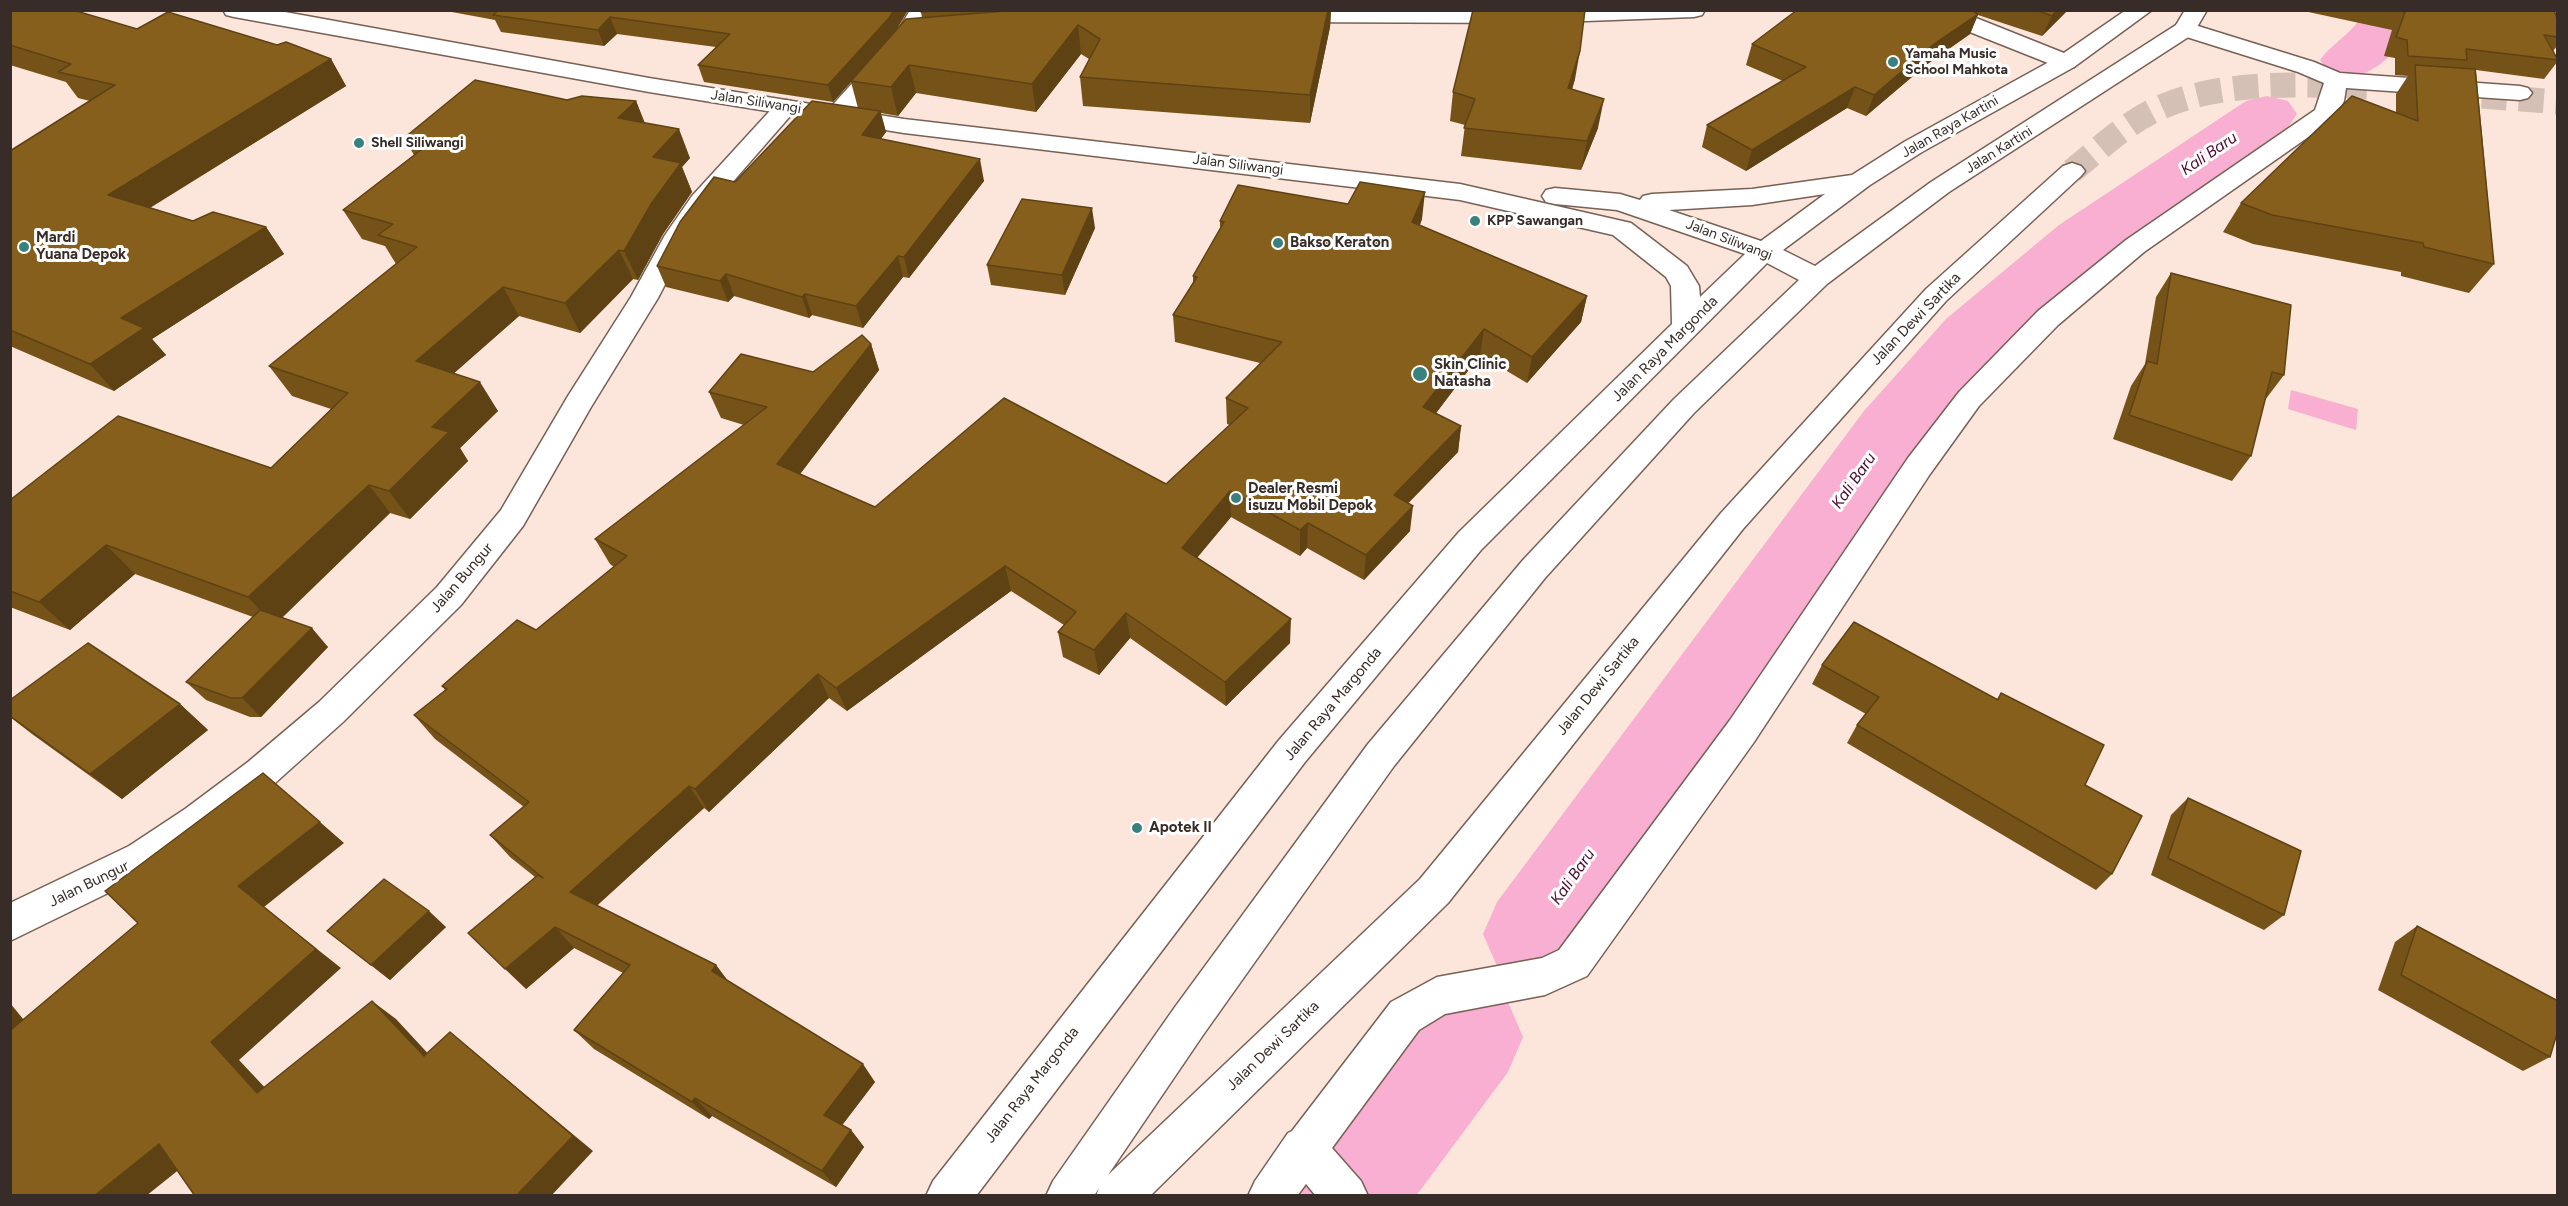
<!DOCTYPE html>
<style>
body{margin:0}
#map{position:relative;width:2568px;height:1206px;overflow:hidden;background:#fce5da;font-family:Figtree,sans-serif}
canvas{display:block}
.frame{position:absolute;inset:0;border:12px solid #372c27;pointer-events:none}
</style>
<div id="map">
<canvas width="2568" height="1206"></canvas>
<div class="frame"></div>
</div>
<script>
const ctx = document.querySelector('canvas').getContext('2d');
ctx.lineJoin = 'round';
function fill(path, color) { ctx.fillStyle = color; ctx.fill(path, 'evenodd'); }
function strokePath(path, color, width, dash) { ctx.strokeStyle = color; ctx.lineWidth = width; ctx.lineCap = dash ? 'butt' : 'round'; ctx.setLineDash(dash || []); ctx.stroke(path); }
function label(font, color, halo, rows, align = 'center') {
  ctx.font = font + ' Figtree,sans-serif'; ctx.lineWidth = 6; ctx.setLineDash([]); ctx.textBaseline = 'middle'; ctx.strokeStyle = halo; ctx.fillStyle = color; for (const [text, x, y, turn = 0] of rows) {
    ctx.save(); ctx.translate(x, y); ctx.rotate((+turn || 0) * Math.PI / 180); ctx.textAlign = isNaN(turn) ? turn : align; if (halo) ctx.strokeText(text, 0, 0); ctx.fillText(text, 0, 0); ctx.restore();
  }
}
fill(new Path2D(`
 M 2291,390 L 2358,409 L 2356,430 L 2288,409 Z`), '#f8afd1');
fill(new Path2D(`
 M 2364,10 L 2420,10 C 2410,38 2382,72 2352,77 C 2344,78 2336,74 2329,72 L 2320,60 C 2333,42 2357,31 2364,10 Z
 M 2267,96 L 2288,101 L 2297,114 L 2288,127 L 2105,255 L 1996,353 L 1916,449 L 1567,966 L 1532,979 L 1497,966 L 1483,934 L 1497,902 L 1864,411 L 1946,319 L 2059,225 L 2246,101 Z
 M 1472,987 L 1508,1002 L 1523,1037 L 1508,1072 L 1416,1196 L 1293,1196 L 1309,1157 L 1436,1002 Z`), '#f8afd1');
strokePath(new Path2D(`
 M 2482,96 L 2558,102
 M 2072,171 C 2098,150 2123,126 2153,111 C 2213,80 2302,84 2367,87`), '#d5c0b6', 25, [25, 12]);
const minor = new Path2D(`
 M 910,10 L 932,10 L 912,44 L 846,120 L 837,122 L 828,120 L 825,115 L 828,110 L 895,36 Z
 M 1285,10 L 1705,10 L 1702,15 L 1694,17 L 1532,23 L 1278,22 L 1275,17 L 1278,12 Z
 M 1924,10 L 1956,10 L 2074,57 L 2078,62 L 2074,67 L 2058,67 L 1927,15 Z
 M 2185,22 L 2314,62 L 2340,73 L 2520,86 L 2528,88 L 2532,93 L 2528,98 L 2520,100 L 2346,88 L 2344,101 L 2334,119 L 2144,252 L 2058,325 L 1979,406 L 1930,474 L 1754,742 L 1587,976 L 1545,995 L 1445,1014 L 1419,1030 L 1332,1148 L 1361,1181 L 1368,1196 L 1316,1196 L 1306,1184 L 1297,1196 L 1248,1196 L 1255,1181 L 1288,1133 L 1292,1131 L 1391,1002 L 1437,977 L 1542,958 L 1559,950 L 1730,720 L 1908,458 L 1959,392 L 2038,311 L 2126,240 L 2315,110 L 2324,83 L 2298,72 L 2177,34 L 2174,29 L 2177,24 Z
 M 786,100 L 794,102 L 798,107 L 710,208 L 687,242 L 658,298 L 591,407 L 523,526 L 461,605 L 343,722 L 274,784 L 211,833 L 155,870 L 10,941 L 10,903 L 129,846 L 185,809 L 248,762 L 319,702 L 437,587 L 501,510 L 568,396 L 631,297 L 665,235 L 692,196 L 778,102 Z`);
const major = new Path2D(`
 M 223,10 L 274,10 L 649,78 L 904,119 L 1460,184 L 1631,223 L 1687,266 L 1699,286 L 1700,297 L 1745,254 L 1617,210 L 1555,204 L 1546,202 L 1542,196 L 1546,190 L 1555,188 L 1620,194 L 1640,200 L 1643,196 L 1652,194 L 1752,189 L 1852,175 L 1904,142 L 2058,57 L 2126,10 L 2152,10 L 2074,67 L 1922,152 L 1870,185 L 1783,250 L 1815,266 L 1931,182 L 2176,25 L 2185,10 L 2207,10 L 2193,34 L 1949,192 L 1827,284 L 1694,413 L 1545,578 L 1394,766 L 1203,1035 L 1108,1175 L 1420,879 L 1721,513 L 1926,289 L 2063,166 L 2072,163 L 2081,166 L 2085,171 L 2081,176 L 1946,301 L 1743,529 L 1448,903 L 1150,1196 L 1096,1196 L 1099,1188 L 1094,1196 L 1046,1196 L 1053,1181 L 1175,1007 L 1368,744 L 1523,560 L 1674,399 L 1799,280 L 1767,263 L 1481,550 L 1305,762 L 976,1196 L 926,1196 L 933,1181 L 1279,740 L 1459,532 L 1672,324 L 1671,286 L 1666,277 L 1613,235 L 1460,200 L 904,133 L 649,92 L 234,17 L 226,15 ZM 1825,194 L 1761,241 L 1669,210 L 1752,205 Z`);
strokePath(minor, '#786054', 3);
strokePath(major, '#786054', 3);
fill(minor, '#fff');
fill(major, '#fff');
fill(new Path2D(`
 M 10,10 L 137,29 L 277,45 L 331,59 L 346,86 L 150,208 L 193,221 L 266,227 L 284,254 L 152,339 L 166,355 L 114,391 L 10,346 L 10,151 L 90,101 L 78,98 L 66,82 L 10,65 Z
 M 441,10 L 908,10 L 897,29 L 922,18 L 921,12 L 921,10 L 1331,10 L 1330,27 L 1310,123 L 1083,106 L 1080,77 L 1089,59 L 1081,54 L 1036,112 L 916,93 L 898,116 L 881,113 L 886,132 L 881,139 L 984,181 L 909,278 L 903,277 L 863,328 L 812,315 L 809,318 L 734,296 L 728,302 L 666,287 L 657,266 L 735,182 L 858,108 L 851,82 L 833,102 L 704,82 L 698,65 L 716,47 L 617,34 L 604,46 L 501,32 L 495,20 Z
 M 1797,10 L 2068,10 L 2042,36 L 1978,15 L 1970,34 L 1926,65 L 1866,116 L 1847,108 L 1746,171 L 1702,147 L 1707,125 L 1783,81 L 1746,65 L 1752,44 Z
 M 2299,10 L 2554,10 L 2558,21 L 2558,45 L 2553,51 L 2558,61 L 2544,79 L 2476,70 L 2494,264 L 2469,293 L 2401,276 L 2401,272 L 2253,244 L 2223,232 L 2241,203 L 2396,113 L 2396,94 L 2408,76 L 2395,75 L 2395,58 L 2384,56 L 2392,30 Z
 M 1575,79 L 1572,90 L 1598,128 L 1581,170 L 1461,156 L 1465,125 L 1450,121 L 1453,92 Z
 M 567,100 L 636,101 L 645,123 L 690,158 L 682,167 L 692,192 L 663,234 L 638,280 L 633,279 L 580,333 L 519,316 L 454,373 L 498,411 L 460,448 L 468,461 L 410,519 L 390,513 L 282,618 L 328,647 L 261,717 L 250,717 L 206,700 L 186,682 L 253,617 L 135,574 L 70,630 L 10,607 L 10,500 L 271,468 L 331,409 L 292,396 L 269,366 L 396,264 L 385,246 L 362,239 L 343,210 L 414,155 L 404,138 Z
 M 1422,219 L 1420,225 L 1587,296 L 1581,322 L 1527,383 L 1480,355 L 1436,413 L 1461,426 L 1458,452 L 1408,503 L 1410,531 L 1364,580 L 1307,548 L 1300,556 L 1231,517 L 1197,558 L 1290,643 L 1226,706 L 1130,638 L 1099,675 L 1063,657 L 1058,632 L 1064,625 L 1011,591 L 847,711 L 829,698 L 709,812 L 704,808 L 597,905 L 716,965 L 727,980 L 875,1082 L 842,1125 L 851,1130 L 864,1147 L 836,1187 L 712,1116 L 709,1119 L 594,1049 L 574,1030 L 623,973 L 574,948 L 526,989 L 535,877 L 510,857 L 490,835 L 524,807 L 435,739 L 414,715 L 445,690 L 442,686 L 536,630 L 614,567 L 610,564 L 595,539 L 744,425 L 721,418 L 709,392 L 813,372 L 871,344 L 879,370 L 800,474 L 875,507 L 1166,484 L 1230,425 L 1227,424 L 1226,398 L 1260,363 L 1175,342 L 1173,315 L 1193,283 L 1193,276 L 1220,228 L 1220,221 Z
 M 1095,228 L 1065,295 L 991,285 L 987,265 Z
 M 2171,273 L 2284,375 L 2265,400 L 2251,456 L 2232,481 L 2113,439 L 2131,386 L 2145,364 L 2156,297 Z
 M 1822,665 L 1997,699 L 2001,693 L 2085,785 L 2112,874 L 2096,890 L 1847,743 L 1857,725 L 1866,714 L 1812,684 Z
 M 10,700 L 180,704 L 208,730 L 122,799 L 32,734 L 10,717 Z
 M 2188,798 L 2284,915 L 2264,930 L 2151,875 L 2171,815 Z
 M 2417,926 L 2550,1057 L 2523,1071 L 2378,990 L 2395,942 Z
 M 446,927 L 390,980 L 327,931 Z`), '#745218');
fill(new Path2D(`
 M 894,10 L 908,10 L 893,35 L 833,102 L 828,85 Z
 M 1328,10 L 1331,10 L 1330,27 L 1310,123 L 1310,95 Z
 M 2057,10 L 2068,10 L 2042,36 L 2052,16 Z
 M 1978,14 L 1970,34 L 1926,65 L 1866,116 L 1874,95 L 1934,44 Z
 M 610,17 L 617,34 L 604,46 L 598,30 Z
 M 1078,25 L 1081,54 L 1036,112 L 1032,84 Z
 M 1580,51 L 1575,79 L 1563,117 L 1568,88 Z
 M 331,59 L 346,86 L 128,221 L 108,195 Z
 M 909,65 L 916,93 L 898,116 L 891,87 Z
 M 1855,87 L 1847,108 L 1746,171 L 1752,150 Z
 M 1604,99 L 1598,128 L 1581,170 L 1587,141 Z
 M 636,101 L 647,130 L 618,118 Z
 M 880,111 L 886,132 L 867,156 L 862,135 Z
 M 679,129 L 690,158 L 682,167 L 692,192 L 663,234 L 638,280 L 624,251 L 653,157 Z
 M 980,159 L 984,181 L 909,278 L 904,257 Z
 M 1425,192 L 1422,219 L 1410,249 L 1412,222 Z
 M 1092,208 L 1095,228 L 1065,295 L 1062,275 Z
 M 266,227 L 284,254 L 152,339 L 166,355 L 114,391 L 90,364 L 121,318 Z
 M 619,250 L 633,279 L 580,333 L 565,303 Z
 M 898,256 L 903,277 L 863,328 L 856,306 Z
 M 726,274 L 734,296 L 728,302 L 720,281 Z
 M 503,287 L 519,316 L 435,390 L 416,361 Z
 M 805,294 L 812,315 L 809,318 L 802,297 Z
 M 1587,296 L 1581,322 L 1527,383 L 1532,357 Z
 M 1484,329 L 1480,355 L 1421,433 L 1423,407 Z
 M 871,344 L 879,370 L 788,490 L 777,464 Z
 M 480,382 L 498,411 L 460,448 L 468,461 L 410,519 L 389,491 L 432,427 Z
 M 1461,426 L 1458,452 L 1391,521 L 1394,495 Z
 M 369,485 L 390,513 L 274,625 L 248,597 Z
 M 1230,491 L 1231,517 L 1184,573 L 1182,548 Z
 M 1413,506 L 1410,531 L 1364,580 L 1366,555 Z
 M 1308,523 L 1307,548 L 1300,556 L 1300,530 Z
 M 106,545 L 135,574 L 70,630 L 39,602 Z
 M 1005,566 L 1011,591 L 847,711 L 836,688 Z
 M 1126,613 L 1130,638 L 1099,675 L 1094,650 Z
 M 1291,619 L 1290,643 L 1226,706 L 1225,682 Z
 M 312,628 L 328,647 L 261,717 L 242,698 Z
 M 818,674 L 829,698 L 709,812 L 695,789 Z
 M 180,704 L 208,730 L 122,799 L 90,774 Z
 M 689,786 L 704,808 L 589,913 L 570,892 Z
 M 320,822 L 344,843 L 264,907 L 341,968 L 239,1060 L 286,1110 L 257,1093 L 211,1042 L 238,886 Z
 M 429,911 L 446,927 L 390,980 L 371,965 Z
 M 555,927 L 574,948 L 526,989 L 505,969 Z
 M 716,965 L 731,985 L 712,971 Z
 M 372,1001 L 396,1019 L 447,1074 L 424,1056 Z
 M 10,1003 L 46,1047 L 12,1029 L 10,1027 Z
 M 450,1032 L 593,1151 L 551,1196 L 516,1196 Z
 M 863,1064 L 875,1082 L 837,1132 L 824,1115 Z
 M 695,1098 L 712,1116 L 709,1119 L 692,1102 Z
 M 851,1130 L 864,1147 L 836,1187 L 822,1171 Z
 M 159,1144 L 191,1160 L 146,1196 L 94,1196 Z`), '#5e4214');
const building = new Path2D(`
 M 10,10 L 73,10 L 137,29 L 168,12 L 277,45 L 286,42 L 331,59 L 108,195 L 193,221 L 213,212 L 266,227 L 121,318 L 144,328 L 90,364 L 10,330 L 10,151 L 115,85 L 58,72 L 71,64 L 10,45 Z
 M 499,10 L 894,10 L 889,18 L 828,85 L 698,65 L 730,34 L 610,17 L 598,30 L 493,15 Z
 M 921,10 L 941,10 L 921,12 Z
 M 1018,10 L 1328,10 L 1310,95 L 1080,77 L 1100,39 L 1078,25 L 1032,84 L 909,65 L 891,87 L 851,81 L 906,19 Z
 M 1473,10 L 1585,10 L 1580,51 L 1568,88 L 1604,99 L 1587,141 L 1464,128 L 1475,99 L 1453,92 Z
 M 1797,10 L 1971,10 L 1978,14 L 1934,44 L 1874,95 L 1855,87 L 1752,150 L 1707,125 L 1806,67 L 1752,44 Z
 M 2036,10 L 2057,10 L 2052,16 Z
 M 2397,10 L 2554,10 L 2558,21 L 2558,37 L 2544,35 L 2558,60 L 2466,49 L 2467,60 L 2408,56 L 2407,40 L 2396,37 L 2405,12 Z
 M 2415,65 L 2475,69 L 2494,264 L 2424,247 L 2423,243 L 2272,215 L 2241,203 L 2352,96 L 2418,121 Z
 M 475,80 L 567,100 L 582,96 L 636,101 L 618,118 L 679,129 L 653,157 L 681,163 L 651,204 L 624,251 L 619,250 L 565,303 L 503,287 L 416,361 L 480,382 L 432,427 L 449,432 L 389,491 L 369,485 L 248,597 L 106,545 L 39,602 L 10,591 L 10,500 L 118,416 L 271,468 L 348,393 L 269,366 L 417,247 L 378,235 L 393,224 L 343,210 L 430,143 L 404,138 Z
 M 812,101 L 880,111 L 862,135 L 980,159 L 904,257 L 898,256 L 856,306 L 805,294 L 802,297 L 726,274 L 720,281 L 657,266 L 680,222 L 714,177 L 735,182 Z
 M 1360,182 L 1425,192 L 1412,222 L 1587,296 L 1532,357 L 1484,329 L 1423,407 L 1461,426 L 1394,495 L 1413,506 L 1366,555 L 1308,523 L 1300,530 L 1230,491 L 1182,548 L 1291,619 L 1225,682 L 1126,613 L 1094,650 L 1058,632 L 1076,612 L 1005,566 L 836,688 L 818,674 L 695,789 L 689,786 L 570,892 L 716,965 L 712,971 L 863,1064 L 824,1115 L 851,1130 L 822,1171 L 695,1098 L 692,1102 L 574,1030 L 630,965 L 555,927 L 505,969 L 468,933 L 538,875 L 543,878 L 490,835 L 529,802 L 414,715 L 447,689 L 442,686 L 517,620 L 536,630 L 627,556 L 595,539 L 767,407 L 709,392 L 741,354 L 813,372 L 862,335 L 871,344 L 777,464 L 875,507 L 1004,398 L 1166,484 L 1248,408 L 1226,398 L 1282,342 L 1173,315 L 1197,277 L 1193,276 L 1224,222 L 1220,221 L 1238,185 L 1348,204 Z
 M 1022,199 L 1092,208 L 1062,275 L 987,265 Z
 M 2171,273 L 2291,305 L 2284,375 L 2272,372 L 2251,456 L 2129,415 L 2147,361 L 2157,364 Z
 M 260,610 L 312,628 L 242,698 L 231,698 L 186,682 Z
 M 1854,622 L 1998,700 L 2001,693 L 2104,745 L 2085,785 L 2142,816 L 2112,874 L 1857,725 L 1879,697 L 1822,665 Z
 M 88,643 L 180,704 L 90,774 L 10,716 L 10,700 Z
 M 263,773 L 320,822 L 238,886 L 316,949 L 211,1042 L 257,1093 L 372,1001 L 424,1056 L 450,1032 L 573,1136 L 516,1196 L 195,1196 L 159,1144 L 94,1196 L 10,1196 L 10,1027 L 12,1029 L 138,923 L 105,891 Z
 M 2188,798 L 2301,851 L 2284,915 L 2168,858 Z
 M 384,879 L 429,911 L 371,965 L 327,931 Z
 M 2417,926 L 2558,1001 L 2558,1030 L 2550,1057 L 2401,975 Z`);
fill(building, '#875f1c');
strokePath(building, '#5e4214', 1.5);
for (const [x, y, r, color] of [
 [1893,62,6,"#39817e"],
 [359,143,6,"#39817e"],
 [1475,221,6,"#39817e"],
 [1278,243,6,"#39817e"],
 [24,247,6,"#39817e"],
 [1420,374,8,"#39817e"],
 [1236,498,6,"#39817e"],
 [1137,828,6,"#39817e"]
]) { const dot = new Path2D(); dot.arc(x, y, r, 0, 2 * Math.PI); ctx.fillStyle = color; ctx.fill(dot); strokePath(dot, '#fff', 2); }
label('bold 14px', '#372c27', '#fff', [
 ["Yamaha Music",1905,54],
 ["School Mahkota",1905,70],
 ["Shell Siliwangi",371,143],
 ["KPP Sawangan",1487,221]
], 'left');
label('14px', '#372c27', '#fff', [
 ["Jalan Siliwangi",756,102,9],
 ["Jalan Raya Kartini",1950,127,-30],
 ["Jalan Kartini",1999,150,-32],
 ["Jalan Siliwangi",1238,165,7],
 ["Jalan Siliwangi",1729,240,21]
]);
label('bold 15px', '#372c27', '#fff', [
 ["Mardi",36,238],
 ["Yuana Depok",36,255],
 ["Bakso Keraton",1290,243],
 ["Skin Clinic",1434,365],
 ["Natasha",1434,382],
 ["Dealer Resmi",1248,489],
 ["isuzu Mobil Depok",1248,506],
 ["Apotek II",1149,828]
], 'left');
label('15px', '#372c27', '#fff', [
 ["Jalan Dewi Sartika",1916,319,-46],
 ["Jalan Raya Margonda",1665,349,-45],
 ["Jalan Bungur",462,578,-49],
 ["Jalan Dewi Sartika",1598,686,-51],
 ["Jalan Raya Margonda",1333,704,-50],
 ["Jalan Bungur",89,884,-26],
 ["Jalan Dewi Sartika",1273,1046,-44],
 ["Jalan Raya Margonda",1032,1085,-52]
]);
label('italic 16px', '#4a0b30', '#fff', [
 ["Kali Baru",2209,154,-34],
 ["Kali Baru",1854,481,-55],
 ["Kali Baru",1573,877,-55]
]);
</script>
